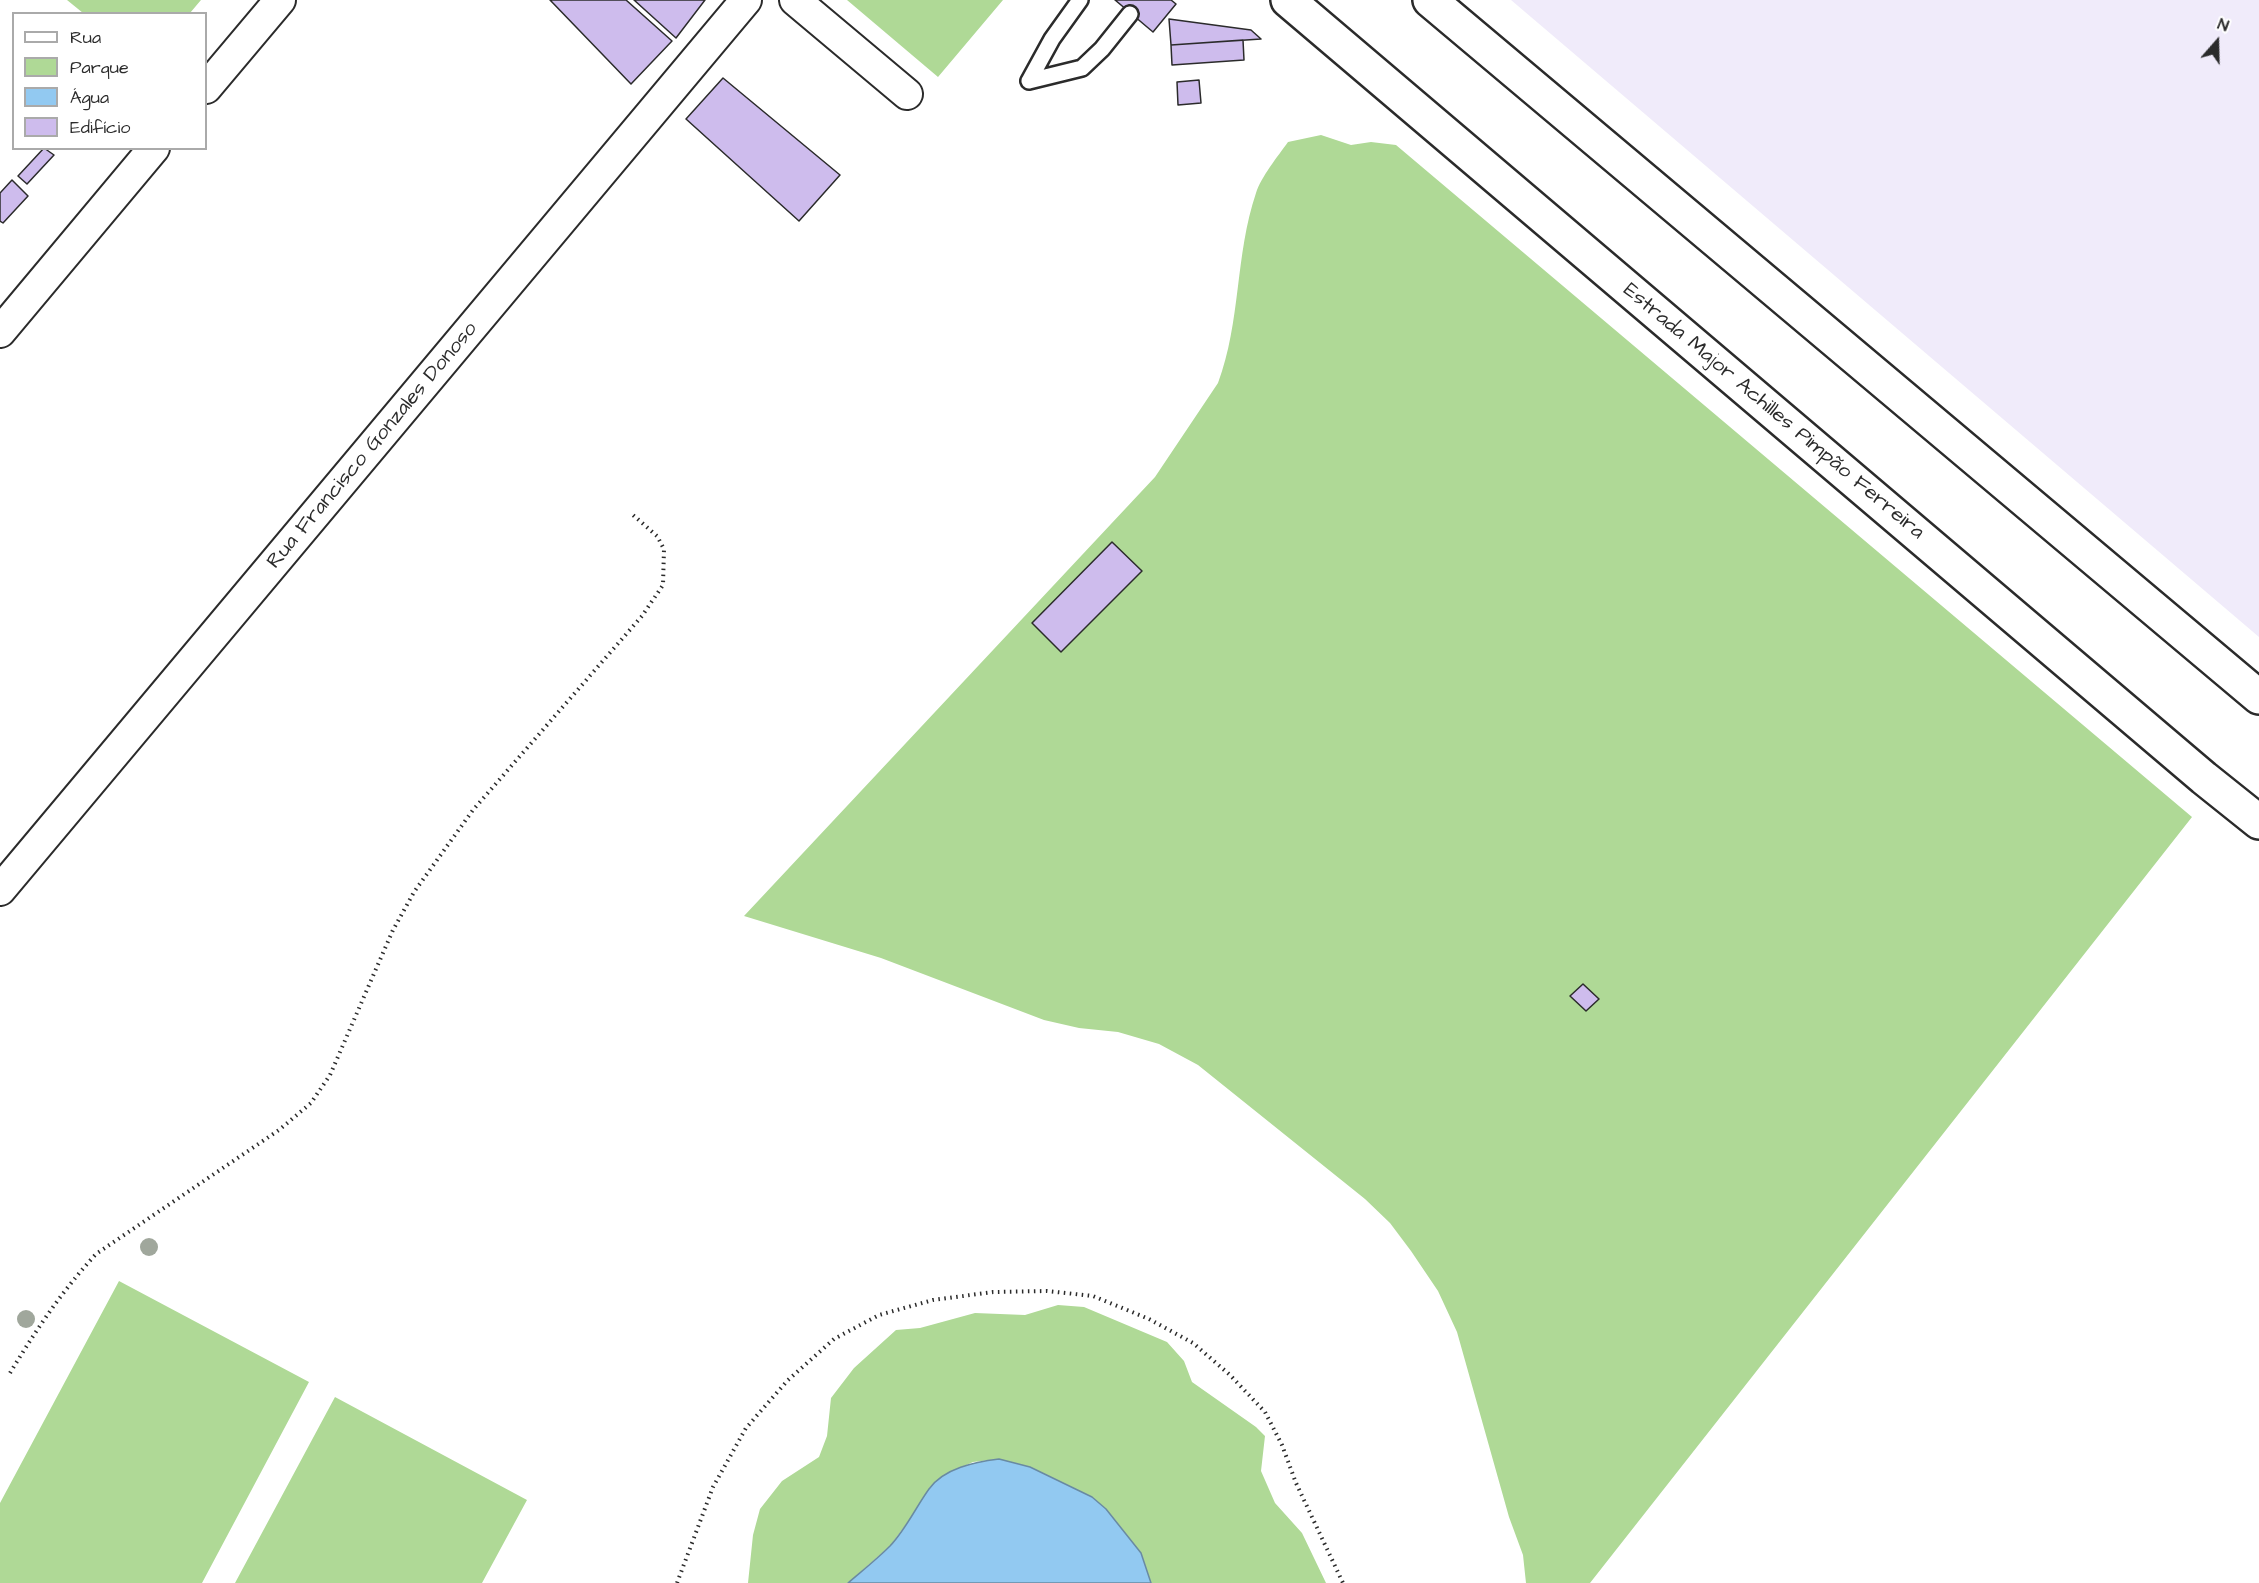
<!DOCTYPE html>
<meta charset="utf-8">
<style>
body{margin:0}
#map{position:relative;width:2259px;height:1583px;overflow:hidden;background:#fff;font-family:"Architects Daughter",sans-serif}
canvas{display:block}
.legend{position:absolute;left:12px;top:12px;width:195px;height:138px;box-sizing:border-box;background:#fff;border:2px solid #aaa;margin:0;padding:8px 10px;list-style:none;font-size:18px;color:#2b2b2b}
.legend li{display:flex;align-items:center;gap:12px;height:30px}
.legend b{width:30px;border:2px solid #aaa}
.north{position:absolute;left:2187px;top:12px;width:60px;height:60px;-webkit-text-stroke:4px #fff;paint-order:stroke;rotate:20deg;font-size:16px;font-weight:700;line-height:24px;text-align:center;color:#2b2b2b}
.north::after{content:'';display:block;margin:auto;width:21px;height:27px;background:#2b2b2b;clip-path:polygon(50% 0,100% 100%,50% 72%,0 100%)}
</style>
<div id="map">
<canvas width="2259" height="1583"></canvas>
<ul class="legend">
<li><b style="height:8px;background:#fff"></b>Rua</li>
<li><b style="height:16px;background:#afd996"></b>Parque</li>
<li><b style="height:16px;background:#92c9f1"></b>Água</li>
<li><b style="height:16px;background:#cebced"></b>Edifício</li>
</ul>
<div class="north">N</div>
</div>
<script>
const ctx = document.querySelector('canvas').getContext('2d');
ctx.lineJoin = 'round';
function fill(path, color) { ctx.fillStyle = color; ctx.fill(path, 'evenodd'); }
function strokePath(path, color, width, dash) { ctx.strokeStyle = color; ctx.lineWidth = width; ctx.lineCap = dash ? 'butt' : 'round'; ctx.setLineDash(dash || []); ctx.stroke(path); }
function label(font, color, halo, rows, align = 'center') {
  ctx.font = font + ' "Architects Daughter",sans-serif'; ctx.lineWidth = 6; ctx.setLineDash([]); ctx.textBaseline = 'middle'; ctx.strokeStyle = halo; ctx.fillStyle = color; for (const [text, x, y, turn = 0] of rows) {
    ctx.save(); ctx.translate(x, y); ctx.rotate((+turn || 0) * Math.PI / 180); ctx.textAlign = isNaN(turn) ? turn : align; if (halo) ctx.strokeText(text, 0, 0); ctx.fillText(text, 0, 0); ctx.restore();
  }
}
fill(new Path2D(`
 M 1511,0 L 2259,0 L 2259,637 Z`), '#f0ebfa');
fill(new Path2D(`
 M 67,0 L 201,0 L 190,13 L 83,13 Z
 M 847,0 L 1003,0 L 938,77 Z
 M 1321,135 L 1351,145 L 1371,142 L 1396,145 L 2192,817 L 1590,1583 L 1526,1583 L 1523,1555 L 1509,1517 L 1457,1332 L 1438,1291 L 1411,1251 L 1390,1223 L 1365,1199 L 1198,1065 L 1159,1044 L 1118,1032 L 1079,1028 L 1044,1020 L 881,958 L 744,916 L 1155,477 L 1218,383 C 1241,322 1235,255 1256,193 C 1261,177 1278,156 1288,142 Z
 M 119,1281 L 309,1382 L 202,1583 L 0,1583 L 0,1503 Z
 M 1058,1305 L 1084,1307 L 1167,1342 L 1184,1361 L 1192,1382 L 1256,1427 L 1265,1436 L 1261,1471 L 1275,1503 L 1302,1533 L 1326,1583 L 1151,1583 L 1141,1553 L 1106,1509 L 1092,1497 L 1030,1467 L 999,1459 L 973,1462 L 949,1473 L 930,1487 L 921,1504 L 890,1546 L 848,1583 L 748,1583 L 753,1535 L 760,1509 L 782,1481 L 819,1457 L 827,1436 L 831,1398 L 854,1368 L 896,1330 L 920,1328 L 975,1313 L 1025,1315 Z
 M 335,1397 L 527,1500 L 482,1583 L 235,1583 Z`), '#afd996');
const water = new Path2D(`
 M 999,1459 L 1030,1467 L 1092,1497 L 1106,1509 L 1141,1553 L 1151,1583 L 848,1583 C 862,1571 877,1559 890,1546 C 906,1529 916,1507 929,1489 C 944,1468 975,1462 999,1459 Z`);
fill(water, '#92c9f1');
strokePath(water, '#698aa2', 1.5);
const building = new Path2D(`
 M 550,0 L 626,0 L 672,41 L 631,84 Z
 M 634,0 L 705,0 L 676,38 Z
 M 1115,0 L 1171,0 L 1176,4 L 1153,32 Z
 M 1169,19 L 1251,30 L 1261,39 L 1171,45 Z
 M 1243,40 L 1244,60 L 1172,65 L 1171,45 Z
 M 723,78 L 840,175 L 799,221 L 686,119 Z
 M 1199,80 L 1201,103 L 1178,105 L 1177,82 Z
 M 44,148 L 54,155 L 27,184 L 18,176 Z
 M 12,180 L 28,196 L 3,223 L 0,221 L 0,193 Z
 M 1112,542 L 1142,571 L 1061,652 L 1032,623 Z
 M 1583,984 L 1599,999 L 1586,1011 L 1570,996 Z`);
fill(building, '#cebced');
strokePath(building, '#2b2b2b', 1.5);
const lane = new Path2D(`
 M 1029,81 L 1082,68 L 1102,49 L 1130,14
 M 1029,81 L 1052,39 L 1080,0`);
const street = new Path2D(`
 M 795,0 L 907,94
 M 206,88 L 280,0
 M 0,332 L 154,148
 M 0,890 L 746,0`);
const primary = new Path2D(`
 M 1288,0 L 2204,778 L 2259,822
 M 1430,0 L 2259,697`);
strokePath(lane, '#2b2b2b', 20);
strokePath(street, '#2b2b2b', 34);
strokePath(primary, '#2b2b2b', 38);
strokePath(new Path2D(`
 M 10,1373 C 36,1330 62,1291 96,1254 L 279,1130 L 311,1103 L 330,1075 L 393,930 L 414,892 L 473,810 L 642,616 L 663,585 L 664,549 L 657,536 L 633,515
 M 677,1583 L 713,1487 L 746,1428 L 788,1380 L 834,1339 L 879,1315 L 933,1300 L 993,1292 L 1047,1291 L 1093,1296 L 1149,1319 L 1193,1343 L 1230,1375 L 1265,1412 L 1282,1445 L 1296,1483 L 1343,1583`), '#2b2b2b', 4, [1.5, 4.5]);
strokePath(lane, '#fff', 15);
strokePath(street, '#fff', 30);
strokePath(primary, '#fff', 33);
ctx.fillStyle = '#a0a79c';
for (const [x, y] of [
 [149,1247],
 [26,1319]
]) { ctx.beginPath(); ctx.arc(x, y, 9, 0, 2 * Math.PI); ctx.fill(); }
label('21px', '#2b2b2b', '#fff', [
 ["Estrada Major Achilles Pimpão Ferreira",1773,412,40],
 ["Rua Francisco Gonzales Donoso",373,446,-50]
]);
</script>
